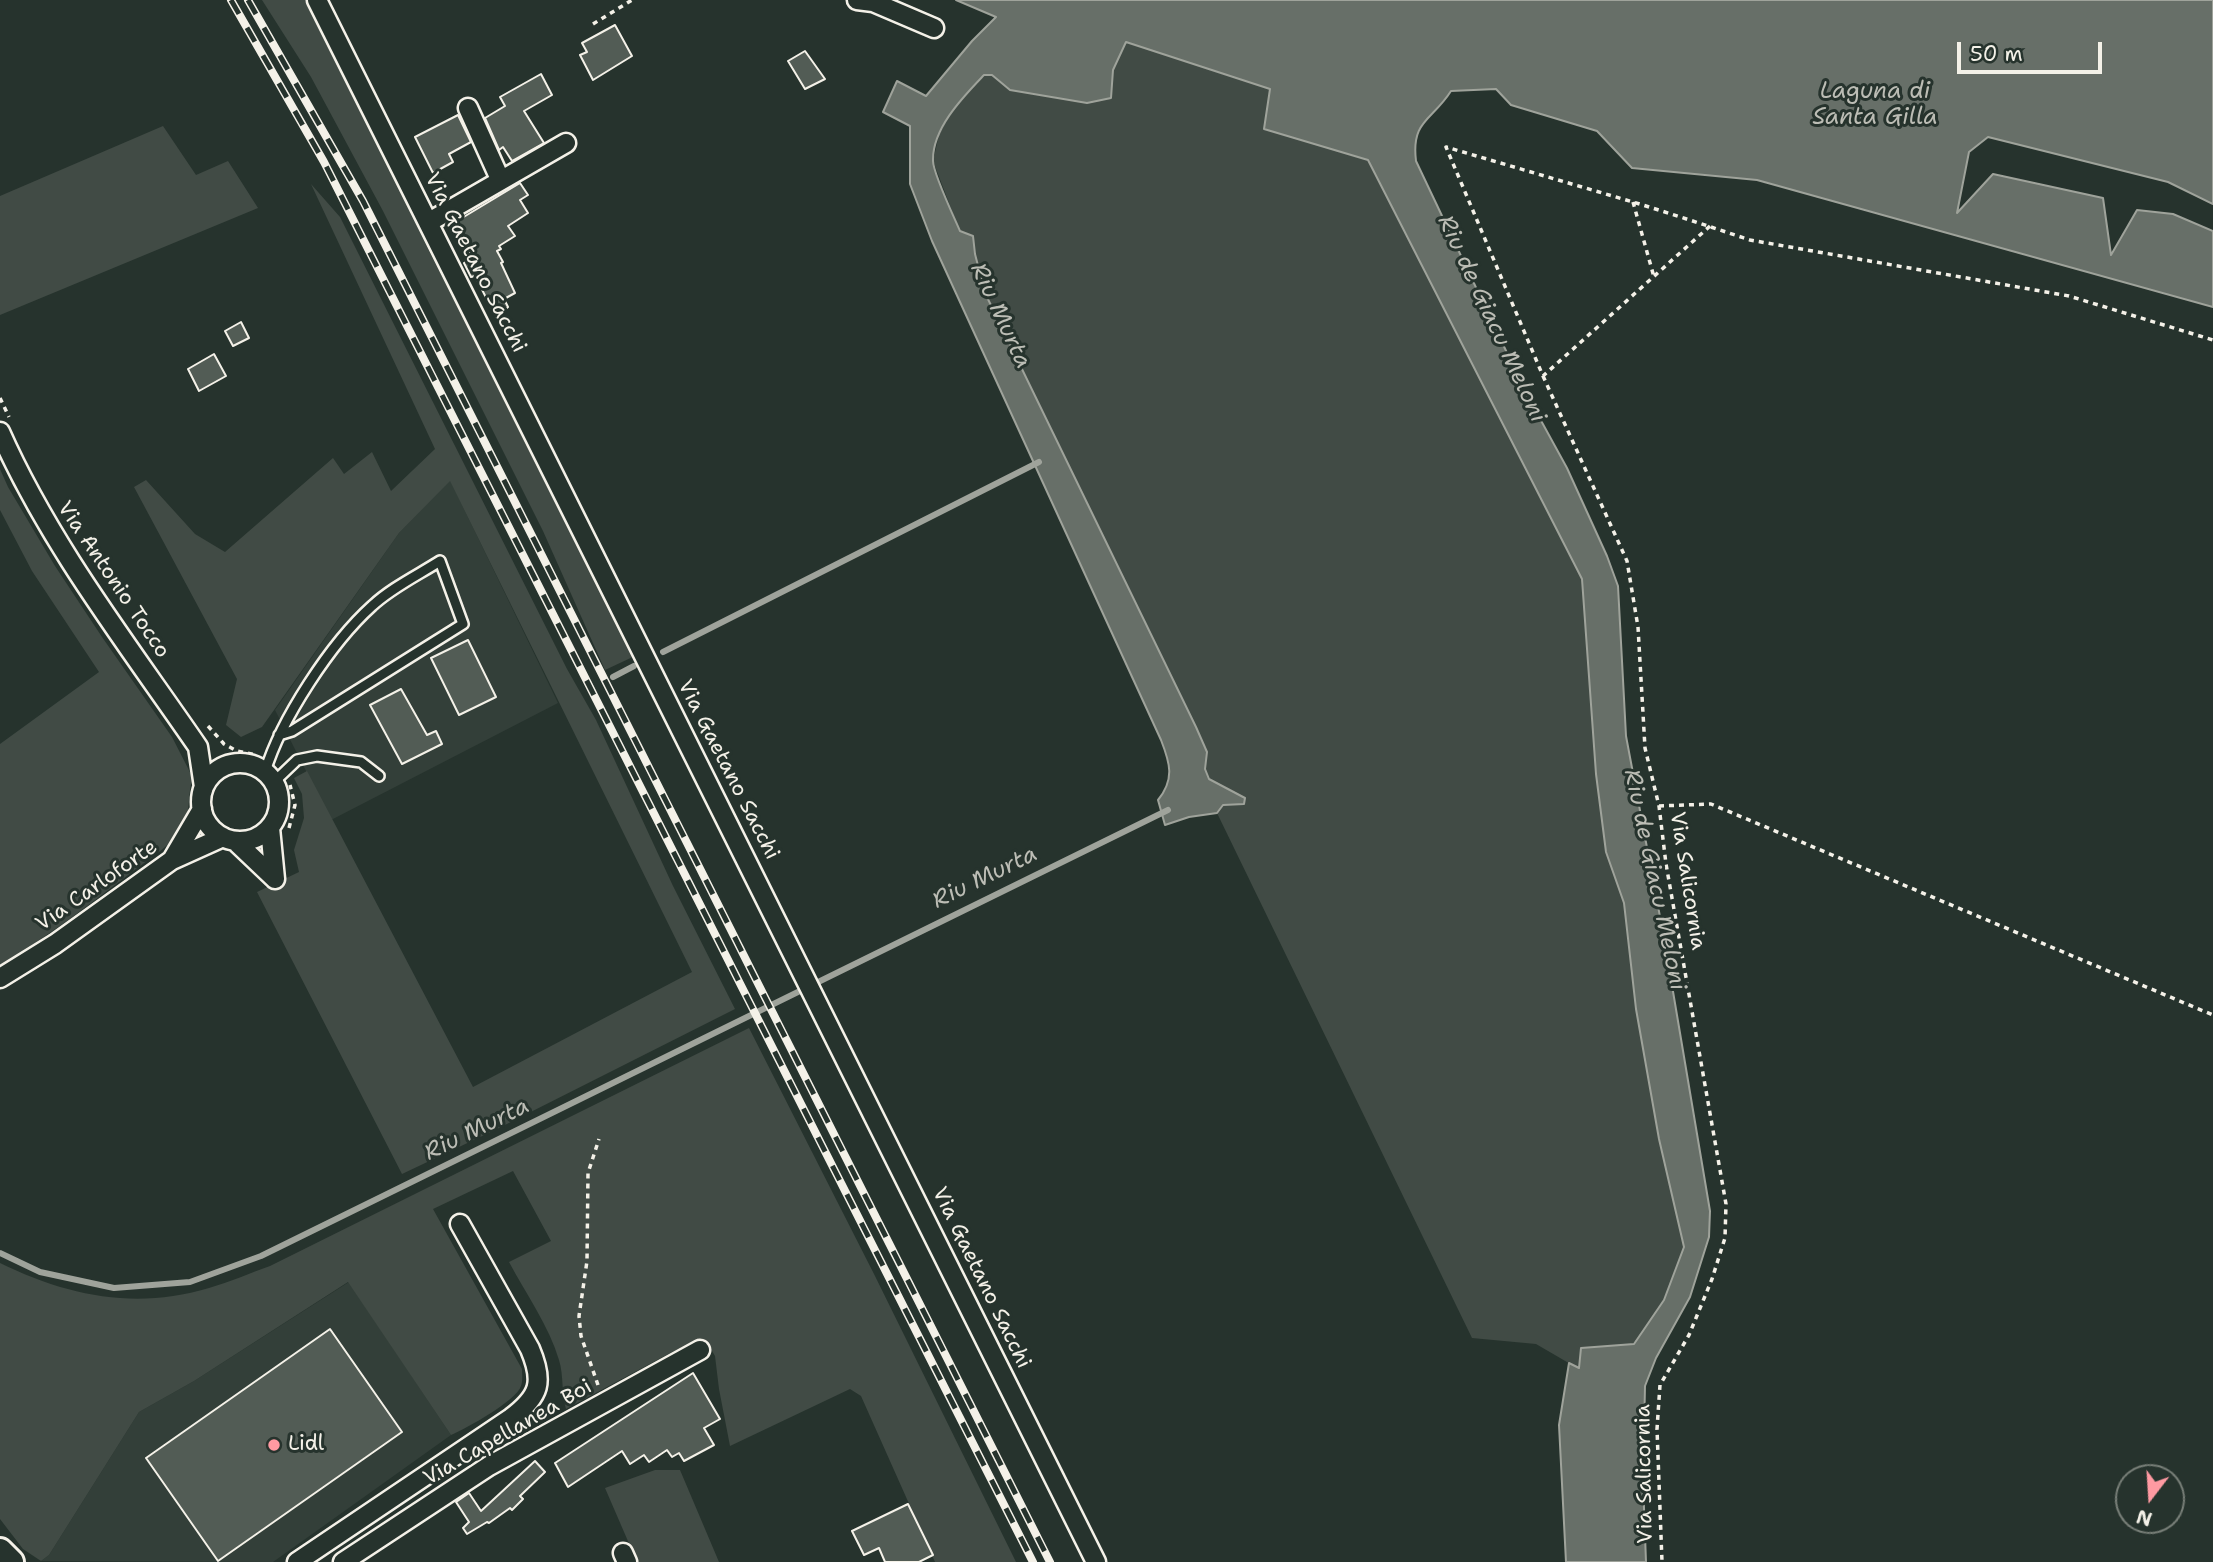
<!DOCTYPE html>
<style>
body{margin:0}
#map{position:relative;width:2213px;height:1562px;overflow:hidden;background:#26332d;font-family:"Shantell Sans",sans-serif}
canvas{display:block}
.north{position:absolute;left:2115px;top:1464px;width:70px;height:70px;box-sizing:border-box;background:#26332d;border:2px solid #787f78;border-radius:50%;rotate:197deg;font-size:19px;font-weight:700;line-height:28px;text-align:center;color:#f4f1e8}
.north::after{content:'';display:block;margin:auto;width:24px;height:32px;background:#ff9aa2;clip-path:polygon(50% 0,100% 100%,50% 72%,0 100%)}
.scale{position:absolute;left:1957px;top:42px;width:145px;height:32px;box-sizing:border-box;border:4px solid #f4f1e8;border-top:0;padding-left:9px;font-size:21px;line-height:24px;white-space:nowrap;color:#f4f1e8;-webkit-text-stroke:5px #26332d;paint-order:stroke}
</style>
<div id="map">
<canvas width="2213" height="1562"></canvas>
<div class="north">N</div>
<div class="scale">50 m</div>
</div>
<script>
const ctx = document.querySelector('canvas').getContext('2d');
ctx.lineJoin = 'round';
function fill(path, color) { ctx.fillStyle = color; ctx.fill(path, 'evenodd'); }
function strokePath(path, color, width, dash) { ctx.strokeStyle = color; ctx.lineWidth = width; ctx.lineCap = dash ? 'butt' : 'round'; ctx.setLineDash(dash || []); ctx.stroke(path); }
function label(font, color, halo, rows, align = 'center') {
  ctx.font = font + ' "Shantell Sans",sans-serif'; ctx.lineWidth = 6; ctx.setLineDash([]); ctx.textBaseline = 'middle'; ctx.strokeStyle = halo; ctx.fillStyle = color; for (const [text, x, y, turn = 0] of rows) {
    ctx.save(); ctx.translate(x, y); ctx.rotate((+turn || 0) * Math.PI / 180); ctx.textAlign = isNaN(turn) ? turn : align; if (halo) ctx.strokeText(text, 0, 0); ctx.fillText(text, 0, 0); ctx.restore();
  }
}
fill(new Path2D(`
 M 450,480 L 558,703 L 331,820 L 275,710 L 399,533 Z
 M 349,1282 L 451,1435 L 273,1562 L 41,1561 L 49,1555 L 139,1412 L 194,1381 Z`), '#333f39');
fill(new Path2D(`
 M 262,0 L 308,0 L 430,253 L 637,655 L 605,670 L 543,531 L 383,211 L 311,77 Z
 M 1125,42 L 1271,89 L 1265,129 L 1368,160 L 1582,579 L 1596,774 L 1606,852 L 1624,903 L 1636,1009 L 1659,1139 L 1684,1247 L 1664,1300 L 1634,1344 L 1581,1348 L 1579,1369 L 1536,1344 L 1472,1338 L 1217,813 L 1223,805 L 1245,798 L 1209,779 L 1205,769 L 1207,752 L 985,293 L 975,254 L 973,236 L 960,232 L 933,161 L 939,135 L 950,113 L 984,74 L 992,75 L 1010,90 L 1087,103 L 1110,98 L 1113,70 Z
 M 163,126 L 196,175 L 228,161 L 258,208 L 0,315 L 0,196 Z
 M 311,184 L 340,217 L 567,669 L 596,720 L 673,886 L 735,1009 L 497,1129 L 402,1174 L 257,892 L 299,872 L 294,850 L 304,818 L 302,794 L 294,778 L 307,771 L 473,1087 L 692,972 L 450,481 L 399,533 L 262,727 L 241,737 L 226,725 L 237,679 L 134,487 L 146,480 L 195,534 L 225,552 L 333,458 L 344,474 L 372,452 L 391,491 L 435,449 Z
 M 0,469 L 8,487 L 55,566 L 102,637 L 172,737 L 193,778 C 187,793 191,811 184,825 C 174,844 149,859 132,872 C 89,905 47,937 0,965 L 0,744 L 99,672 L 32,571 L 0,510 Z
 M 749,1028 L 874,1274 L 1016,1562 L 935,1562 L 861,1396 L 850,1389 L 730,1446 L 719,1389 L 715,1356 L 705,1339 L 672,1352 L 566,1409 C 561,1393 564,1376 559,1360 C 549,1326 526,1294 509,1262 L 551,1241 L 513,1171 L 433,1209 L 522,1369 C 522,1374 523,1381 521,1386 C 516,1401 467,1428 451,1435 L 348,1282 L 194,1381 L 139,1412 L 49,1555 L 41,1561 L 23,1549 L 0,1519 L 0,1263 C 67,1296 136,1310 209,1288 C 230,1282 250,1273 270,1266 Z
 M 655,1470 L 680,1470 L 719,1562 L 637,1562 L 605,1488 Z`), '#414b45');
const water = new Path2D(`
 M 956,0 L 2213,0 L 2213,204 L 2168,182 L 1988,137 L 1969,152 L 1957,213 L 1993,174 L 2103,198 L 2111,255 L 2137,210 L 2173,214 L 2213,231 L 2213,307 L 1757,180 L 1632,168 L 1597,131 L 1511,105 L 1496,89 L 1451,91 C 1432,121 1411,120 1416,161 L 1527,395 L 1567,468 L 1607,556 L 1618,586 L 1626,736 L 1664,938 L 1710,1211 L 1709,1237 L 1690,1297 L 1656,1358 L 1645,1386 L 1643,1481 L 1646,1562 L 1566,1562 L 1559,1425 L 1569,1363 L 1579,1368 L 1581,1348 L 1634,1344 L 1664,1300 L 1684,1247 L 1659,1139 L 1636,1009 L 1624,903 L 1606,852 L 1596,774 L 1582,579 L 1368,160 L 1264,129 L 1270,89 L 1126,42 L 1113,70 L 1111,98 L 1087,103 L 1010,90 L 992,75 L 984,75 C 964,96 932,128 933,161 C 933,173 954,217 960,231 L 973,236 L 975,254 L 985,293 L 1196,727 L 1207,752 L 1205,769 L 1209,779 L 1245,798 L 1244,804 L 1223,805 L 1217,813 L 1189,817 L 1165,825 L 1158,800 C 1175,779 1170,763 1161,740 L 932,241 L 910,184 L 910,126 L 883,112 L 897,81 L 926,96 L 972,41 L 996,17 Z`);
fill(water, '#676f68');
strokePath(water, '#9fa39b', 2);
strokePath(new Path2D(`
 M 663,652 L 1039,462
 M 613,677 L 634,666
 M 0,1253 L 40,1272 L 114,1288 L 190,1282 L 261,1256 L 1168,810`), '#9fa39b', 6);
const building = new Path2D(`
 M 615,25 L 632,56 L 593,80 L 580,55 L 587,52 L 582,43 Z
 M 805,51 L 825,79 L 805,89 L 788,61 Z
 M 541,74 L 552,95 L 524,111 L 544,143 L 512,161 L 503,147 L 499,150 L 485,118 L 505,106 L 500,97 Z
 M 458,115 L 471,142 L 449,154 L 453,162 L 433,173 L 415,137 Z
 M 520,183 L 528,195 L 520,200 L 528,213 L 508,226 L 515,236 L 499,246 L 501,249 L 497,251 L 503,262 L 501,263 L 515,293 L 504,299 L 508,307 L 496,317 L 475,276 L 471,277 L 464,263 L 473,257 L 452,224 Z
 M 241,322 L 249,338 L 233,346 L 225,331 Z
 M 214,354 L 226,376 L 199,391 L 188,369 Z
 M 468,640 L 496,697 L 459,715 L 431,658 Z
 M 401,689 L 427,735 L 436,731 L 442,744 L 402,764 L 370,705 Z
 M 330,1329 L 402,1432 L 218,1561 L 146,1458 Z
 M 693,1373 L 720,1419 L 704,1428 L 714,1445 L 684,1461 L 679,1453 L 672,1457 L 667,1450 L 649,1462 L 644,1455 L 630,1464 L 622,1451 L 568,1487 L 555,1463 Z
 M 535,1461 L 545,1472 L 520,1496 L 523,1499 L 512,1510 L 510,1508 L 489,1523 L 487,1522 L 467,1534 L 463,1528 L 469,1522 L 456,1502 L 469,1493 L 481,1511 Z
 M 908,1504 L 933,1555 L 919,1562 L 885,1562 L 879,1548 L 864,1555 L 852,1531 Z`);
fill(building, '#525c55');
strokePath(building, '#f4f1e8', 2);
const lane = new Path2D(`
 M 265,772 C 281,719 331,643 372,606 C 391,588 418,575 440,561 L 463,624 L 292,731 L 279,735
 M 274,782 L 297,760 L 317,756 L 361,762 L 379,776`);
const street = new Path2D(`
 M 317,0 L 1096,1562
 M 857,0 L 873,2 L 934,28
 M 468,108 L 500,179
 M 429,222 L 566,143
 M 0,432 C 50,545 128,645 198,747 L 204,787
 M201 802a39 39 0 1 1 78 0a39 39 0 1 1-78 0Z
 M 270,828 L 275,879
 M 235,841 L 275,879
 M 172,860 L 202,809
 M 0,978 L 55,944 L 172,860 L 223,837
 M 623,1553 L 627,1562
 M 297,1562 L 511,1418 C 540,1396 544,1382 530,1349 L 460,1224
 M 343,1562 L 489,1466 L 700,1350`);
const secondary = new Path2D(`
 M 0,1551 L 11,1562`);
strokePath(lane, '#f4f1e8', 14);
strokePath(street, '#f4f1e8', 23);
strokePath(secondary, '#f4f1e8', 30);
strokePath(new Path2D(`
 M 593,24 L 632,0
 M 1633,202 L 1654,277
 M 1710,226 L 1543,376 L 1446,147 L 1633,202 C 1672,214 1711,227 1750,240 L 2069,296 L 2213,340
 M 1543,376 L 1627,561 L 1638,627 L 1645,748 L 1659,806 L 1666,864 L 1726,1204 L 1725,1238 L 1712,1279 L 1689,1335 L 1660,1385 L 1657,1429 L 1662,1562
 M 0,398 L 9,417
 M 208,726 L 224,744 L 237,751 L 256,755
 M 1659,806 L 1711,804 L 2213,1015
 M 289,828 L 295,805 L 290,785
 M 598,1385 L 581,1336 L 579,1316 L 587,1261 L 588,1173 L 599,1139`), '#f4f1e8', 3.5, [5, 5]);
strokePath(lane, '#26332d', 9);
strokePath(street, '#26332d', 18);
strokePath(secondary, '#26332d', 24);
const rail = new Path2D(`
 M 231,0 L 324,162 L 1033,1562
 M 248,0 L 363,201 L 1050,1562`);
strokePath(rail, '#f4f1e8', 8);
strokePath(rail, '#26332d', 5, [16]);
for (const [x, y, r, color] of [
 [274,1445,7,"#ff9aa2"]
]) { const dot = new Path2D(); dot.arc(x, y, r, 0, 2 * Math.PI); ctx.fillStyle = color; ctx.fill(dot); strokePath(dot, '#26332d', 2.5); }
label('21px', '#f4f1e8', '#26332d', [
 ["Via Gaetano Sacchi",475,263,63],
 ["Via Antonio Tocco",113,580,56],
 ["Via Gaetano Sacchi",728,770,63],
 ["Via Salicornia",1687,881,81],
 ["Via Carloforte",97,886,-35],
 ["Via Gaetano Sacchi",981,1278,64],
 ["Via Capellanea Boi",508,1433,-30],
 ["Via Salicornia",1645,1474,-91]
]);
label('21px', '#f4f1e8', '#26332d', [
 ["Lidl",288,1445]
], 'left');
label('italic 23px', '#bcbdb5', '#26332d', [
 ["Laguna di",1875,92],
 ["Santa Gilla",1875,118],
 ["Riu Murta",1000,316,65],
 ["Riu de Giacu Meloni",1491,319,65],
 ["Riu Murta",985,878,-26],
 ["Riu de Giacu Meloni",1654,880,78],
 ["Riu Murta",477,1130,-26]
]);
</script>
